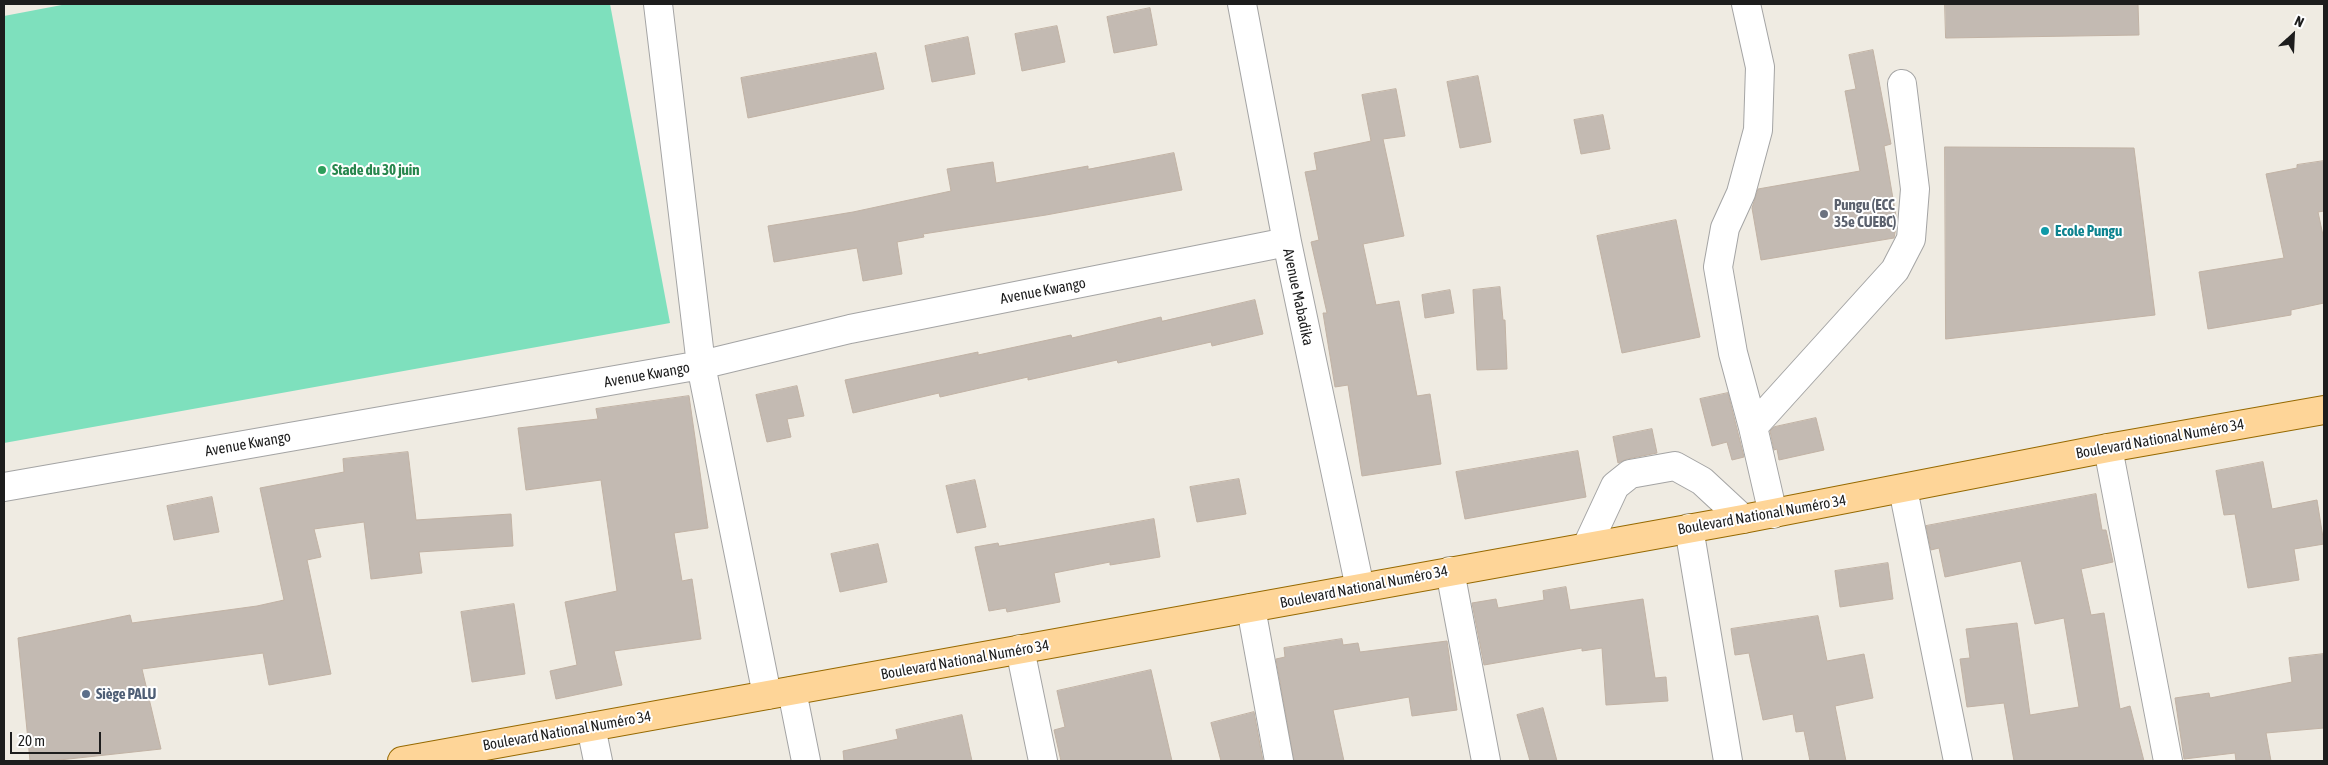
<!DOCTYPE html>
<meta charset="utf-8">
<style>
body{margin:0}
#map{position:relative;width:2328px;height:765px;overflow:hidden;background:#efebe2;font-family:"Asap Condensed",sans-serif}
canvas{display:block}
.frame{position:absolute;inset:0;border:5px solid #1d1d1d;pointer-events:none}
.north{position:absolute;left:2268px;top:10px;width:50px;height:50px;-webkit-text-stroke:4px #fff;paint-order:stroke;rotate:25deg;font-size:14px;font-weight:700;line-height:20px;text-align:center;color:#1d1d1d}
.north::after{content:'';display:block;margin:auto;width:18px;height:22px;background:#1d1d1d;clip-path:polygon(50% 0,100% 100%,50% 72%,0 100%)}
.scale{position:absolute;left:10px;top:732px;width:91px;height:22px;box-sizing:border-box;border:2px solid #1d1d1d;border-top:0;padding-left:6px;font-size:15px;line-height:18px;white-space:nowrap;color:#1d1d1d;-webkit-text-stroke:4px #fff;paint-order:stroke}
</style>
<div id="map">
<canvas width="2328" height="765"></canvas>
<div class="frame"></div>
<div class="north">N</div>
<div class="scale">20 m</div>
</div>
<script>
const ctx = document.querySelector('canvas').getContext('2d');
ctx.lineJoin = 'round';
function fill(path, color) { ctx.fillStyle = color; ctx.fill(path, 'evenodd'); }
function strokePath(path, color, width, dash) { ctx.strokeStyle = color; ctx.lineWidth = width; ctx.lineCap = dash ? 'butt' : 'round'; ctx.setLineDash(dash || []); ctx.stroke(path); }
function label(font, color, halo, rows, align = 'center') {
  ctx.font = font + ' "Asap Condensed",sans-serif'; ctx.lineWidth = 4; ctx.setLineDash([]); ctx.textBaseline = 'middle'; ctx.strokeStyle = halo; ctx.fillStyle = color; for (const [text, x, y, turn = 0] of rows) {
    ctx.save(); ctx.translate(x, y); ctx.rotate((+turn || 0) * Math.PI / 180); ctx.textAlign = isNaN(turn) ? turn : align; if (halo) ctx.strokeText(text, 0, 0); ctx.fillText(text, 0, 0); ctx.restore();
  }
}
fill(new Path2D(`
 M 67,4 L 610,4 L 670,323 L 4,443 L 4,16 Z`), '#7ee0bd');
const building = new Path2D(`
 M 1945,4 L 2138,4 L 2139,35 L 1946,38 Z
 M 1150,8 L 1157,45 L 1114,53 L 1107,17 Z
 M 1057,26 L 1065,62 L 1022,71 L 1015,34 Z
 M 968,37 L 975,74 L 932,82 L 925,46 Z
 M 1873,50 L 1891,144 L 1884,146 L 1897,222 L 1894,238 L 1761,260 L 1752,208 L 1758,189 L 1860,171 L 1845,91 L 1856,89 L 1849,55 Z
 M 876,53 L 884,89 L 748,118 L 741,78 Z
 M 1478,76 L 1491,142 L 1460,148 L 1447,82 Z
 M 1396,89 L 1405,136 L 1383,139 L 1404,236 L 1363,244 L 1376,305 L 1399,301 L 1417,396 L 1430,394 L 1441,464 L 1362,476 L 1348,385 L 1335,387 L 1323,313 L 1327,313 L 1311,242 L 1319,240 L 1305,172 L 1317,170 L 1314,153 L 1371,141 L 1362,95 Z
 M 1603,115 L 1610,149 L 1581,154 L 1574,120 Z
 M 1945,147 L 2134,148 L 2155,315 L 1946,339 Z
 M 1174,153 L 1182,190 L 1046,215 L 923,234 L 924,237 L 897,242 L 902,274 L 863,281 L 857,248 L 774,262 L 768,226 L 853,212 L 951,191 L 947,169 L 993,162 L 996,183 L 1088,166 L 1088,169 Z
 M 2324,161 L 2324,211 L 2318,212 L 2324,240 L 2324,303 L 2291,310 L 2291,315 L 2208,329 L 2199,272 L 2284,258 L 2266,174 L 2297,168 L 2297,165 Z
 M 1676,220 L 1700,337 L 1622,353 L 1597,236 Z
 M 1500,287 L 1503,320 L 1505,320 L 1507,369 L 1477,370 L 1473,290 Z
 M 1450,290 L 1454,313 L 1425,318 L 1422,295 Z
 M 1255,300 L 1263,334 L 1212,346 L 1211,342 L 1118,363 L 1117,360 L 1028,380 L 1028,377 L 940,397 L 939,393 L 853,413 L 845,380 L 978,352 L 978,355 L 1071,335 L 1072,338 L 1161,317 L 1162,321 Z
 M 797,386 L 804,416 L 787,419 L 791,437 L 767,442 L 756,395 Z
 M 1728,393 L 1744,457 L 1732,460 L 1727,442 L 1712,446 L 1700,399 Z
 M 689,396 L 708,528 L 674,533 L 682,581 L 692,579 L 701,639 L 614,651 L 622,685 L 556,699 L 550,671 L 577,665 L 565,602 L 617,591 L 601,480 L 526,490 L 518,428 L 598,419 L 596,409 Z
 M 1816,418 L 1824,450 L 1779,460 L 1777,449 L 1774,450 L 1770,431 L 1774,427 Z
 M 1652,429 L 1657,453 L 1627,459 L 1618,463 L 1613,437 Z
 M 1578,451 L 1586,497 L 1465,519 L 1456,472 Z
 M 408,452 L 416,520 L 511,514 L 513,546 L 419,552 L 422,573 L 371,579 L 364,522 L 314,529 L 321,557 L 307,560 L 331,674 L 269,685 L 263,653 L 142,669 L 161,749 L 50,761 L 30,761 L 18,638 L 130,615 L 132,623 L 257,606 L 284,600 L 260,488 L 344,472 L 343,459 Z
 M 2263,462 L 2272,509 L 2317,500 L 2324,544 L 2294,549 L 2299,580 L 2248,588 L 2235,514 L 2224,515 L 2216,471 Z
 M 1239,479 L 1246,514 L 1197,522 L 1190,487 Z
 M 975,480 L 986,527 L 957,533 L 946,486 Z
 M 2096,494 L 2102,530 L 2106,530 L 2113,562 L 2081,569 L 2091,615 L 2104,613 L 2120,709 L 2130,706 L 2144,761 L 2014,761 L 2004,703 L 1967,707 L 1960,659 L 1970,658 L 1966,629 L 2017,623 L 2030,715 L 2079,707 L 2064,618 L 2035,624 L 2021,561 L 1945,577 L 1939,548 L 1931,550 L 1926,526 Z
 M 212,497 L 219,532 L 174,540 L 167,506 Z
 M 1154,519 L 1160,557 L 1110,565 L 1110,562 L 1054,573 L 1060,602 L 1007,612 L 1006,608 L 989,611 L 975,547 L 998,543 L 999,546 Z
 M 878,544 L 887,582 L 840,592 L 831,554 Z
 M 1888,563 L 1893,599 L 1840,607 L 1835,571 Z
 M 1566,587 L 1570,610 L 1643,599 L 1655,678 L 1666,677 L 1668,701 L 1606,705 L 1602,648 L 1582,651 L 1582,648 L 1484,665 L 1472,603 L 1496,599 L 1498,608 L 1544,600 L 1543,591 Z
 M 514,604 L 525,674 L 472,682 L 461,612 Z
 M 1818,616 L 1827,661 L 1864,654 L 1873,698 L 1835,706 L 1846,761 L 1810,761 L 1804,731 L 1796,732 L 1793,714 L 1763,720 L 1749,653 L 1735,655 L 1731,629 Z
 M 1342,639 L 1343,645 L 1358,643 L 1360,652 L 1447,641 L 1457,710 L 1412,716 L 1409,697 L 1333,710 L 1344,761 L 1294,761 L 1276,659 L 1285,657 L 1284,648 Z
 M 2324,654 L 2324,728 L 2266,733 L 2271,761 L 2236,761 L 2235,753 L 2184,759 L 2175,698 L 2209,693 L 2210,698 L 2292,682 L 2289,658 Z
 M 1151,670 L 1172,761 L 1061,761 L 1054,730 L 1065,727 L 1057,691 Z
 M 1543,708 L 1557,761 L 1530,761 L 1517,715 Z
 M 1254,712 L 1263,761 L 1221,761 L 1211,723 Z
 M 962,715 L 972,761 L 844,761 L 843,751 L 898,739 L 896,730 Z`);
fill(building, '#c3bab2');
strokePath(building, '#c1b2a4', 1);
const minor = new Path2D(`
 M 658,4 L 701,365 L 767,695
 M 1242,4 L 1287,242 L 1360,588
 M 1746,4 L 1760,67 L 1758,130 L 1741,193 L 1725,228 L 1718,267 L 1733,353 L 1753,427 L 1773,514
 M 1753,427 L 1895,270 L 1911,239 L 1915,189 L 1902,84
 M 2108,448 L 2168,761
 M 4,487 L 701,365 L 850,329 L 1287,242
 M 1903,489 L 1958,761
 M 1689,528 L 1728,761
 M 1587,546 L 1615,486 L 1630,474 L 1675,466 L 1702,481 L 1743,519
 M 1450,571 L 1486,761
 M 1251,608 L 1279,761
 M 1020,649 L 1043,761
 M 792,691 L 806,761
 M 591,727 L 598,761`);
const major = new Path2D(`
 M 402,761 L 1743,519 L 2108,448 L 2324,410`);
strokePath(minor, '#a4a4a4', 30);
strokePath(major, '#966900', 30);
strokePath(minor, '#fff', 28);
strokePath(major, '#fed598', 28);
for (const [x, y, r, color] of [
 [322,170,5,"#2e9e5b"],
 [1824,214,5,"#6b7280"],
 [2045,231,5,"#0f9aa8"],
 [86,694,5,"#5c6f8a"]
]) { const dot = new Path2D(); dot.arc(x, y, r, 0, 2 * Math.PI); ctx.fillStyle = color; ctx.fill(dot); strokePath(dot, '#fff', 2); }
label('bold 15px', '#27864d', '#fff', [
 ["Stade du 30 juin",332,170]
], 'left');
label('bold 15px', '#5b616d', '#fff', [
 ["Pungu (ECC",1834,205],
 ["35e CUEBC)",1834,222]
], 'left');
label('bold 15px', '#0d838f', '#fff', [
 ["Ecole Pungu",2055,231]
], 'left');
label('15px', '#1d1d1d', '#fff', [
 ["Avenue Kwango",1043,291,-11],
 ["Avenue Mabadika",1298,297,78],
 ["Avenue Kwango",647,375,-10],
 ["Boulevard National Numéro 34",2160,439,-10],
 ["Avenue Kwango",248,444,-10],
 ["Boulevard National Numéro 34",1762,515,-10],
 ["Boulevard National Numéro 34",1364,587,-11],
 ["Boulevard National Numéro 34",965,660,-10],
 ["Boulevard National Numéro 34",567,731,-10]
]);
label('bold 15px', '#4e5e75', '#fff', [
 ["Siège PALU",96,694]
], 'left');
</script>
